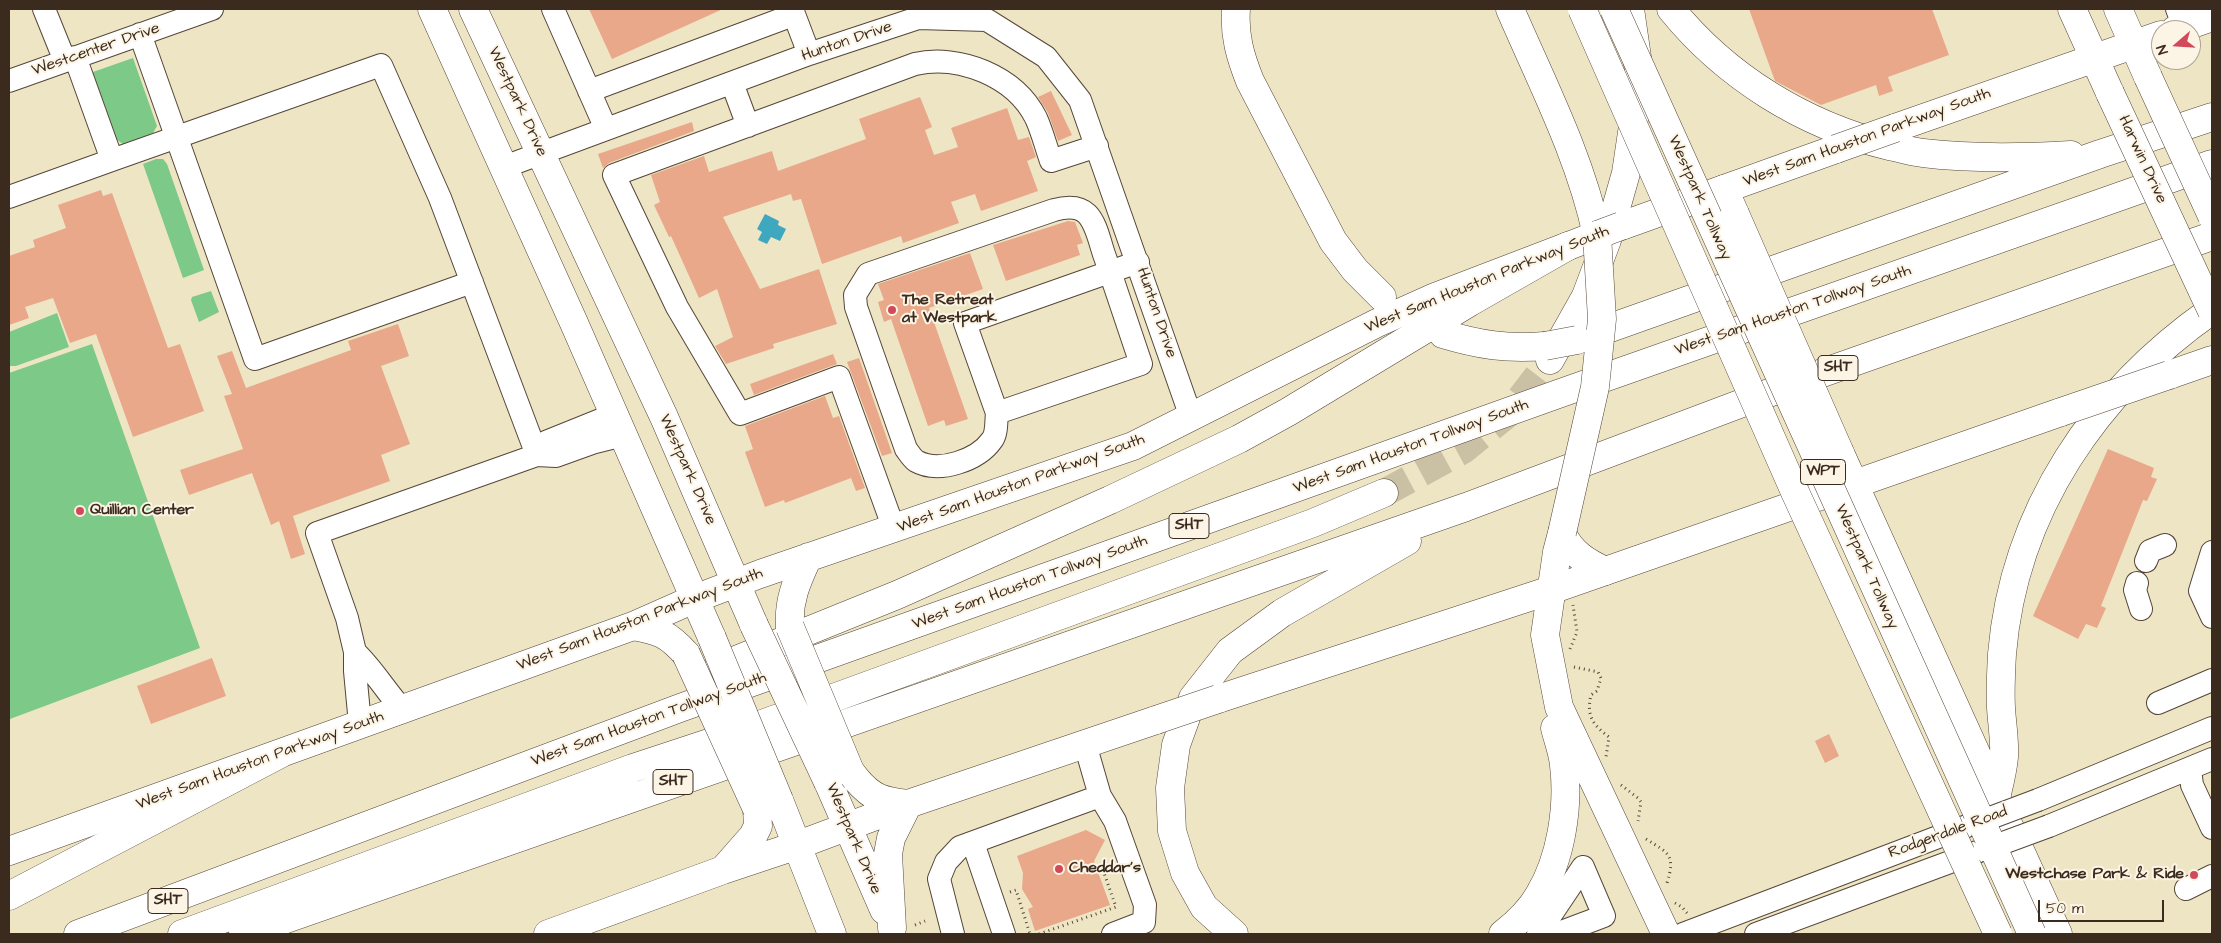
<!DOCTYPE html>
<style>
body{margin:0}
#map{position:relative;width:2221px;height:943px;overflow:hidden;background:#eee5c5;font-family:"Architects Daughter",sans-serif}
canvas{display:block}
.frame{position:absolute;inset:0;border:10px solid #3b2a1e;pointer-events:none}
.north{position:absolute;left:2151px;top:20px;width:50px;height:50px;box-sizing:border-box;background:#fcf5e5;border:1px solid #afa495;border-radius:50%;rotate:251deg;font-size:14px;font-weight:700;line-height:20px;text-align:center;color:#3b2a1e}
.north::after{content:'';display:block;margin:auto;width:18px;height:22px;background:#d1495b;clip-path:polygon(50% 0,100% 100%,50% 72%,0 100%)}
.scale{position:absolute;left:2038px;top:900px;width:126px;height:22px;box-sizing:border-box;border:2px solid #3b2a1e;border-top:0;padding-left:6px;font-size:15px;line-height:18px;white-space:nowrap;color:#3b2a1e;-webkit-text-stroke:4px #fcf5e5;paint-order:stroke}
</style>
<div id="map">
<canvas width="2221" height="943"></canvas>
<div class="frame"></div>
<div class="north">N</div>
<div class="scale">50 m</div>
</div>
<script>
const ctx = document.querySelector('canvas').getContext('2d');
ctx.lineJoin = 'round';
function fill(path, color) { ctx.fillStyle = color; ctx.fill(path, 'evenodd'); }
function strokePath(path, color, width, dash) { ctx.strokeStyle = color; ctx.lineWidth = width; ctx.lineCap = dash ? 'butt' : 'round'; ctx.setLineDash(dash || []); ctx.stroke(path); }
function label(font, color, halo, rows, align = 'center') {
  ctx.font = font + ' "Architects Daughter",sans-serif'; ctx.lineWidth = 4; ctx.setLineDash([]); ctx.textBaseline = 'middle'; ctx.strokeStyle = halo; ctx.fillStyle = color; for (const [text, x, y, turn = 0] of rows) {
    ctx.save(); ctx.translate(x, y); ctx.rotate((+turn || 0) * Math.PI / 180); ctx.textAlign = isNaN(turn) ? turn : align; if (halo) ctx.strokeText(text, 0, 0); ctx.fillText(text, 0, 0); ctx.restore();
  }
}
fill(new Path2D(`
 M 133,58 L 157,126 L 153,133 L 124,145 L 112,136 L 90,73 Z
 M 156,159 L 163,159 L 167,164 L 204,270 L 183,278 L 143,164 Z
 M 211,291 L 219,312 L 199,322 L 191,300 L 192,297 Z
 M 57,313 L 69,347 L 16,366 L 9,366 L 9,332 Z
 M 92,344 L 200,648 L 10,719 L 9,373 Z`), '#7dc987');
fill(new Path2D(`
 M 765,214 L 779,221 L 778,225 L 786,229 L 780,241 L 771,237 L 767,244 L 758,240 L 762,232 L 757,229 Z`), '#3fa8bf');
fill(new Path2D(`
 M 589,9 L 723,9 L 612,59 Z
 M 1749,9 L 1932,9 L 1949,55 L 1888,77 L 1893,91 L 1879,96 L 1876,85 L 1821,105 L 1775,81 Z
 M 1051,91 L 1072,135 L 1058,141 L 1048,113 L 1038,97 Z
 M 920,97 L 932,127 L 925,130 L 934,155 L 958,147 L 951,128 L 1007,108 L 1018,140 L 1029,137 L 1036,157 L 1027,161 L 1038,191 L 981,211 L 975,194 L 951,202 L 959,223 L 903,243 L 901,236 L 822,264 L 801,199 L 793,201 L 791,194 L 723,217 L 760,289 L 819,269 L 837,324 L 773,344 L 774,348 L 726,364 L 715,346 L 733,337 L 717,289 L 699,298 L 671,236 L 669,237 L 654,205 L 660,202 L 651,175 L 704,156 L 709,172 L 772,151 L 778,171 L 866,139 L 859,119 Z
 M 692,122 L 694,131 L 609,163 L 603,168 L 598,154 Z
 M 101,190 L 103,196 L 112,193 L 168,348 L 180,344 L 204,411 L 133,437 L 96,334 L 70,343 L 53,298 L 25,307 L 29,318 L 9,325 L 9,256 L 35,247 L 33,240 L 66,228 L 58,205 Z
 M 1068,221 L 1075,222 L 1083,243 L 1077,245 L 1080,255 L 1006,281 L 993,245 Z
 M 970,253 L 983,289 L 929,308 L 968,419 L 946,426 L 944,420 L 928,426 L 891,319 L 884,322 L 878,302 L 884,300 L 878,284 Z
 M 398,324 L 409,356 L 381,366 L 410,444 L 381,455 L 390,481 L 293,516 L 305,554 L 291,559 L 279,521 L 271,525 L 252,473 L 189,495 L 180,470 L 243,449 L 224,396 L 232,394 L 217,356 L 232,351 L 246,388 L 351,350 L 348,341 Z
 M 833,354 L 837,364 L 754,395 L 750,384 Z
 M 859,358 L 892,453 L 882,456 L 847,362 Z
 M 825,396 L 833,418 L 839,416 L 865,488 L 856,491 L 851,478 L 785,503 L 784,500 L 765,507 L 745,452 L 753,449 L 745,426 Z
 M 2108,449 L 2154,468 L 2151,477 L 2157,479 L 2147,501 L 2143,500 L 2101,606 L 2106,608 L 2097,628 L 2086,624 L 2078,639 L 2033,616 Z
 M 212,658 L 226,696 L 151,724 L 137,686 Z
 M 1829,734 L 1839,756 L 1825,763 L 1815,741 Z
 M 1086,830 L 1105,840 L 1094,861 L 1110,905 L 1035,931 L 1028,909 L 1033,907 L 1022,889 L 1023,873 L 1017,856 Z`), '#e8a889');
strokePath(new Path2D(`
 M 1384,493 L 1463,450 L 1510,412 L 1550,360`), '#cac0a4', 28, [28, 14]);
const minor = new Path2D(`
 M 44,9 L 65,61
 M 553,9 L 606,129
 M 792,9 L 809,54
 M 2177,9 L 2184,27
 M 140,34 L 255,359 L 472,282
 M 9,81 L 212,9
 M 732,83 L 748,126
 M 589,91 L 793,15
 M 112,160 L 381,65 L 440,198 L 537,455
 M 504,167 L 809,54 L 918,18 L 987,20 L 1046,57 L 1080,100 L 1191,417
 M 9,197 L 112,160 L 75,57
 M 997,413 C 996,421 997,434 992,440 C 978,460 939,474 916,461 C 912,458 909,453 906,449 L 856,307 L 855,295 L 868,274 L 1054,210 C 1065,207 1078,205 1087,214 C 1097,224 1100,244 1105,257 C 1117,292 1129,328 1141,364 L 997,413 L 965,323 L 1138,262
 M 537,455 L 546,442 L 613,415
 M 894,529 L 839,377 L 740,414 L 677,307 L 614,175 L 915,64 C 959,54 1015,76 1036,118 C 1042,131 1046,147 1051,161 L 1097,146
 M 2212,552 L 2200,591 L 2212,617
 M 2146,561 L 2150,551 L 2165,545
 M 2137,583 L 2135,590 L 2141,609
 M 355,652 C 373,669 385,690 402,709
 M 2158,703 L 2212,680
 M 360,724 L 355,671 L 355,652 L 347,618 L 317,533 L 537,455 L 556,456 L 595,442 L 623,435
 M 2190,769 L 2192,785 L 2212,828
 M 1100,796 L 1115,821 L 1145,905 L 1144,922 L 1113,934
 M 2038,800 L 2212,728
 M 2049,826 L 2212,759
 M 973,843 L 1004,934
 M 2186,889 L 2212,876
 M 953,934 L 939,879 L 946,862 L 960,847 L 1100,796 L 1085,744
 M 1538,934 L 1583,867
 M 1556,934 L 1604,916 L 1583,867
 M 1683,934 L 1967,826
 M 1756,934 L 1977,852`);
const major = new Path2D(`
 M 432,9 L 574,323 L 712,638
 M 473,9 L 664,417 L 754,625
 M 2072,9 L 2110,93
 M 2118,9 L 2148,77
 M 2175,30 L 2212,17
 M 1895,128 L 2161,35
 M 1621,226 L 1836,149
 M 2169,375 L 2212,360
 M 633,626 C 660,631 668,634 686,654
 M 790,627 C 788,600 797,581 808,557
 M 1218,699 L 1551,590 L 2061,412
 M 856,779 C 873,799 883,801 908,804 L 891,838 L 888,854 L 892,928
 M 828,782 L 884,910
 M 779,800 L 832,934
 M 9,851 L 633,626 L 694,599 L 760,574 L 1133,446 L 1377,323 L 1435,297 L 1597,235
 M 723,870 L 753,836 L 758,826 L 757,809
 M 548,934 L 723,870 L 798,845 L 908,804 L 1156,720`);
const highway = new Path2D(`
 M 1236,9 C 1234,35 1240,56 1250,81 L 1333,241 L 1355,270 L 1382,297
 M 1510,9 C 1542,83 1580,156 1597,235
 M 1671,9 C 1726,77 1804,125 1889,146 C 1900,148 1912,152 1923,153 C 1972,159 2021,158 2071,155
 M 1724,189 L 1735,214
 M 1443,334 C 1480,345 1506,349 1545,346
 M 1579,339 L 2100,154 L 2212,117
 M 1550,360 L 1586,296 L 1607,240 L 1626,173 L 1634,119 L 1639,71 L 1630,9
 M 1840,453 L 2058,934
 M 1562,533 L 1557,552 L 1545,635 L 1559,707 L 1666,934
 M 1562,533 C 1571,553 1586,562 1605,571
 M 707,682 L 719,667 L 897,595 L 1110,500 L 1239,439 L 1288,412 L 1470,302 L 1568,246
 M 1996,798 C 1999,785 2003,770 2004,757 C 2005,741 2002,724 2001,708 C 2000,690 2001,672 2002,654 C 2014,510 2096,391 2212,310
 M 9,896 L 280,754
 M 78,934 L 680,708 L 1558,394 L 2212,164
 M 182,934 L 633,768 L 721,739 L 1313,523 L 1384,493
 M 243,934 L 1466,507 L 1822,373 L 2212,236
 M 1234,934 L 1204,907 L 1185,873 L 1172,831 L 1170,788 L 1176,745 L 1193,698 L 1230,651 L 1282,613 L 1407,541
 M 1503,934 C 1517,923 1530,911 1539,895 C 1561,859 1569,807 1564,765 C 1563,753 1558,740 1555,728`);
strokePath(minor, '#564637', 24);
strokePath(major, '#564637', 29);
strokePath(highway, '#564637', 29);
strokePath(new Path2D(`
 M 1570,649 L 1577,632 L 1573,605
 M 1574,667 L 1598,672 L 1601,678 L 1597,691 L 1591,695 C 1586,716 1593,725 1609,737 L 1606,757
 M 1621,785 L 1638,798 L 1641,802 L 1638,821
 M 1646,839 C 1668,853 1676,854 1667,883
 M 1010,892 L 1016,890 L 1030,934
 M 1675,903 L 1682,907 L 1687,913
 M 915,925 L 925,921
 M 1039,934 L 1116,907 L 1103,870`), '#564637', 3, [1, 4]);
strokePath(minor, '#fff', 22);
strokePath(major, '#fff', 28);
strokePath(highway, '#fff', 28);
const minorBridge = new Path2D(`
 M 1974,824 L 2038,800
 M 1984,850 L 2049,826`);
const majorBridge = new Path2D(`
 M 2148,77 L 2212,216
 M 2110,93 L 2212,311
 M 1836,149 L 1895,128
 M 1597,235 L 1621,226
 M 2061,412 L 2169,375
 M 754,625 L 828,782
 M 790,627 L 850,771 L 856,779
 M 712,638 L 779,800
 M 686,654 L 757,809
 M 1156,720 L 1218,699`);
const highwayBridge = new Path2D(`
 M 1582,9 L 1795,492 L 1998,934
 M 1614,9 L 2032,934
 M 1735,214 L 1840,453
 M 1545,346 L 1577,340
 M 1562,533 L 1595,387 L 1602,319 L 1597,235`);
strokePath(minorBridge, '#564637', 24, []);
strokePath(majorBridge, '#564637', 29, []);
strokePath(highwayBridge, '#564637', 29, []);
strokePath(minorBridge, '#fff', 22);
strokePath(majorBridge, '#fff', 28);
strokePath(highwayBridge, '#fff', 28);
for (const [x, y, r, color] of [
 [892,310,5,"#d1495b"],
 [80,511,5,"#d1495b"],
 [1059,869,5,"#d1495b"],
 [2194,875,5,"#d1495b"]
]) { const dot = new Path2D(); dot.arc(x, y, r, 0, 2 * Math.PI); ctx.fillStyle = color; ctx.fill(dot); strokePath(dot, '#fcf5e5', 2); }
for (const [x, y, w] of [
 [1838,368,40],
 [1823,472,45],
 [1189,526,40],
 [673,782,40],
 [168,901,40]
]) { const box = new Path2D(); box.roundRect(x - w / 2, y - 12.5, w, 25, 4); ctx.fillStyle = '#fcf5e5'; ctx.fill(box); strokePath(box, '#3b2a1e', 1); }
label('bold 15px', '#3b2a1e', null, [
 ["SHT",1838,368],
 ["WPT",1823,472],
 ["SHT",1189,526],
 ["SHT",673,782],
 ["SHT",168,901]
]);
label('16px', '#3b2a1e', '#fcf5e5', [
 ["Hunton Drive",847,42,-19],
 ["Westcenter Drive",96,50,-19],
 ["Westpark Drive",517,102,65],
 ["West Sam Houston Parkway South",1867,138,-20],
 ["Harwin Drive",2142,160,65],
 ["Westpark Tollway",1699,198,66],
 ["West Sam Houston Parkway South",1487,280,-22],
 ["West Sam Houston Tollway South",1793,311,-19],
 ["Hunton Drive",1156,313,71],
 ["West Sam Houston Tollway South",1411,447,-20],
 ["Westpark Drive",687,470,66],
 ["West Sam Houston Parkway South",1021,484,-20],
 ["Westpark Tollway",1866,567,66],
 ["West Sam Houston Tollway South",1030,583,-20],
 ["West Sam Houston Parkway South",640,620,-21],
 ["West Sam Houston Tollway South",649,720,-20],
 ["West Sam Houston Parkway South",260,761,-20],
 ["Rodgerdale Road",1948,833,-20],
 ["Westpark Drive",853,839,67]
]);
label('bold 16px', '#3b2a1e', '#fcf5e5', [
 ["The Retreat",902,301],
 ["at Westpark",902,319],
 ["Quillian Center",90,511],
 ["Cheddar's",1069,869],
 ["Westchase Park & Ride",2184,875,"right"]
], 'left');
</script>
